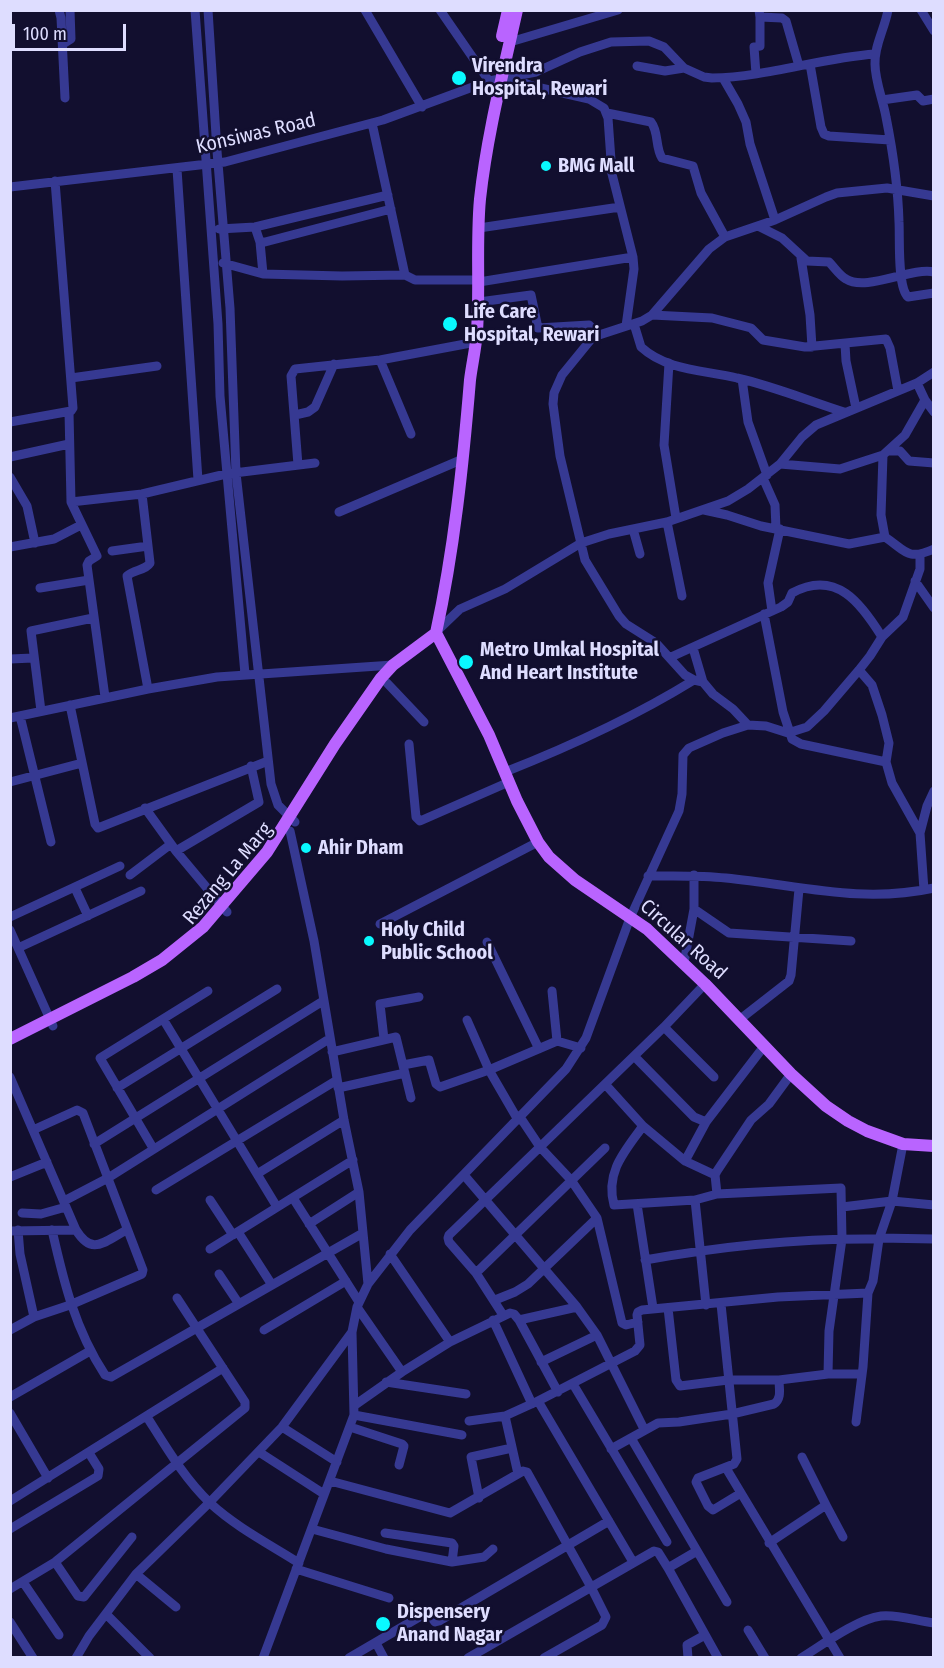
<!DOCTYPE html>
<style>
body{margin:0}
#map{position:relative;width:944px;height:1668px;overflow:hidden;background:#120f2f;font-family:"Fira Sans Condensed",sans-serif}
canvas{display:block}
.frame{position:absolute;inset:0;border:12px solid #deddff;pointer-events:none}
.scale{position:absolute;left:12px;top:24px;width:114px;height:27px;box-sizing:border-box;border:3px solid #deddff;border-top:0;padding-left:8px;font-size:18px;line-height:21px;white-space:nowrap;color:#deddff;-webkit-text-stroke:4px #120f2f;paint-order:stroke}
</style>
<div id="map">
<canvas width="944" height="1668"></canvas>
<div class="frame"></div>
<div class="scale">100 m</div>
</div>
<script>
const ctx = document.querySelector('canvas').getContext('2d');
ctx.lineJoin = 'round';
function strokePath(path, color, width, dash) { ctx.strokeStyle = color; ctx.lineWidth = width; ctx.lineCap = dash ? 'butt' : 'round'; ctx.setLineDash(dash || []); ctx.stroke(path); }
function label(font, color, halo, rows, align = 'center') {
  ctx.font = font + ' "Fira Sans Condensed",sans-serif'; ctx.lineWidth = 5; ctx.setLineDash([]); ctx.textBaseline = 'middle'; ctx.strokeStyle = halo; ctx.fillStyle = color; for (const [text, x, y, turn = 0] of rows) {
    ctx.save(); ctx.translate(x, y); ctx.rotate((+turn || 0) * Math.PI / 180); ctx.textAlign = isNaN(turn) ? turn : align; if (halo) ctx.strokeText(text, 0, 0); ctx.fillText(text, 0, 0); ctx.restore();
  }
}
strokePath(new Path2D(`
 M 59,10 L 61,18 L 65,98
 M 195,10 L 218,324 L 220,396 L 245,674
 M 208,10 L 217,151 L 230,308 L 236,473 L 271,784 L 278,805 L 295,822
 M 365,10 L 422,107
 M 440,10 L 489,81
 M 759,10 L 760,17 L 782,18 L 786,21 L 799,66
 M 888,10 C 885,28 874,46 875,64 C 875,81 883,100 886,117 C 893,152 898,187 899,222 C 900,238 897,287 908,297 L 934,293
 M 921,10 L 934,31
 M 510,42 L 618,10
 M 63,44 L 71,39 L 70,10
 M 810,64 L 821,127 L 824,134 L 829,136 L 890,140
 M 637,66 L 665,71 L 684,68
 M 756,74 L 754,47 L 760,46 L 760,17
 M 511,78 L 532,86 L 589,99 L 604,108 L 608,118 L 612,174 L 633,257 L 634,269 L 626,326
 M 723,78 L 738,104 L 746,122 L 750,144 L 775,220
 M 882,100 L 917,95 L 923,101 L 934,99
 M 607,113 L 651,122 C 659,132 655,147 662,158 L 693,166 L 701,193 L 725,237
 M 372,123 L 405,275 L 415,280 L 472,280
 M 177,169 L 198,480
 M 10,187 L 225,162 L 383,120 L 489,81 L 536,72 L 580,52 L 611,42 L 649,41 L 664,47 L 684,68 L 704,77 L 712,78 C 767,77 820,58 875,54
 M 758,226 L 782,238 L 807,261 L 829,262 C 835,268 839,275 846,279 C 866,292 911,267 934,272
 M 255,227 L 260,242 L 265,242 L 391,209
 M 479,228 L 620,207
 M 219,229 L 255,227 L 388,195
 M 260,242 L 263,274
 M 801,258 L 810,315 L 812,347
 M 223,263 L 263,274 L 342,276 L 405,275
 M 479,282 L 633,257
 M 479,302 L 531,295 L 538,328 L 589,325 L 592,328 L 593,337
 M 652,315 L 712,318 L 751,328 L 763,340 L 805,347 L 886,339 L 890,348 L 898,391
 M 634,324 L 641,347 C 667,371 705,370 737,378 C 773,386 809,401 844,412
 M 845,344 L 846,361 L 856,408
 M 380,360 L 411,434
 M 669,363 L 664,445 L 676,518
 M 71,378 L 157,366
 M 742,379 L 748,422 L 767,475
 M 917,383 L 925,400 L 934,412
 M 69,412 L 71,502 L 97,556 L 89,561 L 87,565 L 105,697
 M 295,415 L 308,412 L 315,407 L 334,364
 M 10,422 L 71,411 L 73,408 L 55,181
 M 889,451 L 900,451 L 909,461 L 934,463
 M 883,455 L 881,515 L 885,537
 M 10,457 L 69,444
 M 780,464 L 840,469 L 883,455 L 905,435 L 925,400
 M 298,465 L 291,376 L 295,369 L 380,360 L 476,342
 M 10,477 L 27,506 L 35,543
 M 763,478 L 775,505 L 776,529
 M 142,494 L 150,563 C 145,571 134,569 127,576 L 148,689
 M 71,502 L 142,494 L 226,474 L 315,463
 M 704,510 L 727,515 L 761,526 L 849,544 L 885,537 C 906,551 907,561 934,549
 M 339,512 L 463,459
 M 667,522 L 682,596
 M 633,529 L 640,554
 M 10,547 L 54,539 L 81,525
 M 112,551 L 148,546
 M 915,581 L 934,608
 M 40,588 L 89,580
 M 772,611 L 768,583 L 780,529
 M 764,614 L 783,712 L 792,739 L 801,744 L 886,762
 M 437,631 L 460,609 L 505,589 L 581,543 L 609,534 L 667,522 L 728,501 L 748,489 L 780,464 L 802,437 L 816,425 L 917,383 L 934,372
 M 693,648 L 703,682
 M 671,657 L 781,607 L 788,602 L 792,593 C 836,569 861,603 882,637
 M 10,659 L 33,658
 M 859,670 L 872,685 L 882,715 L 889,743 L 886,762 L 892,783 L 920,833 L 924,890
 M 387,683 L 424,722
 M 70,705 L 95,824 L 98,828 L 268,761
 M 41,711 L 31,631 L 93,618
 M 20,716 L 51,842
 M 10,718 L 148,689 L 217,677 L 393,665
 M 748,725 L 733,709 L 713,694 L 703,682 L 694,680 L 685,675 L 656,643 L 626,624 L 619,616 L 585,560 L 560,456 L 553,404 L 554,393 L 562,375 L 593,337 L 642,321 L 652,315 L 709,249 L 725,237 L 775,220 L 826,197 L 837,193 L 887,188 L 934,196
 M 409,744 L 416,817 L 420,821 L 509,782
 M 505,772 C 571,746 634,717 694,680
 M 10,782 L 82,763
 M 145,808 L 176,851 L 227,912
 M 290,831 L 314,941 L 344,1120 L 359,1192 L 368,1284
 M 920,833 L 927,806 L 934,791
 M 176,851 L 259,802 L 251,766
 M 130,875 L 171,844
 M 648,876 C 674,876 700,875 726,878 C 798,885 860,904 934,888
 M 75,888 L 88,916
 M 694,909 L 729,933 L 851,941
 M 10,917 L 120,866
 M 380,924 L 538,842
 M 10,930 L 53,1026
 M 487,942 L 539,1049
 M 18,948 L 141,891
 M 684,963 L 694,909 L 694,875
 M 552,991 L 557,1041
 M 163,1019 L 277,1207
 M 467,1020 L 489,1070 L 518,1120
 M 739,1020 L 789,981 L 791,975 L 799,889
 M 664,1027 L 714,1077
 M 384,1039 L 380,1004 L 419,997
 M 332,1052 L 396,1037 L 411,1098
 M 634,1056 L 694,1117 L 706,1122
 M 403,1065 L 429,1060 L 436,1084 L 440,1087 L 489,1070 L 557,1041 L 581,1048
 M 10,1077 L 76,1230 C 93,1257 104,1241 127,1230
 M 605,1084 L 643,1126 L 685,1161 L 715,1175
 M 117,1088 L 277,989
 M 338,1088 L 405,1073
 M 520,1117 L 540,1147 L 571,1180 L 597,1218 L 622,1323 L 626,1325 L 638,1322
 M 643,1126 C 625,1151 605,1172 614,1205 L 695,1200 L 717,1194 L 841,1188 L 842,1239 L 829,1331 L 828,1374
 M 94,1144 L 323,1001
 M 153,1148 L 100,1058 L 208,991
 M 685,1161 L 706,1122 L 765,1045
 M 257,1174 L 344,1120
 M 464,1175 L 577,1307 L 597,1335 L 644,1429
 M 10,1177 L 47,1162
 M 156,1190 L 337,1080
 M 717,1194 L 715,1175 L 717,1171 L 751,1120 L 769,1104 L 791,1074
 M 293,1198 L 359,1302
 M 210,1200 L 233,1235
 M 695,1200 L 706,1305
 M 64,1201 L 108,1178 L 329,1039
 M 637,1204 L 653,1308
 M 842,1207 L 892,1201 L 934,1205
 M 22,1213 L 41,1214 L 66,1207
 M 309,1224 L 359,1192
 M 18,1230 L 20,1254 L 34,1317
 M 52,1230 C 64,1283 75,1329 105,1375 L 111,1377 L 363,1233
 M 10,1231 L 76,1230
 M 238,1232 L 272,1285
 M 880,1238 L 934,1239
 M 210,1249 L 353,1160
 M 390,1254 L 450,1342
 M 645,1260 C 722,1246 801,1238 879,1239
 M 476,1273 L 605,1148
 M 219,1274 L 239,1304
 M 495,1300 L 515,1292 L 528,1284 L 597,1218
 M 721,1304 L 737,1459 L 734,1464 L 698,1478 L 696,1482 L 708,1506 L 713,1510 L 741,1493
 M 357,1307 L 402,1372
 M 668,1308 L 676,1380 L 680,1386 L 728,1380 L 779,1380 L 828,1374 L 862,1374
 M 503,1315 L 476,1273 L 449,1242 L 448,1238 L 449,1235 L 664,1027 L 705,984
 M 493,1320 L 532,1404
 M 519,1320 L 577,1307
 M 10,1330 L 34,1317 L 70,1305 L 142,1274 L 143,1270 L 83,1113 L 77,1110 L 33,1130
 M 264,1330 L 346,1281
 M 541,1362 L 597,1335
 M 386,1382 L 466,1394
 M 573,1384 L 667,1542
 M 10,1397 L 90,1351
 M 538,1401 L 633,1562
 M 355,1405 L 402,1372 L 450,1342 L 510,1313 L 514,1314 L 519,1320 L 558,1392
 M 10,1413 L 48,1478
 M 354,1415 L 462,1435
 M 505,1416 L 518,1474
 M 147,1417 C 166,1447 184,1478 210,1503 C 236,1527 269,1544 299,1563
 M 469,1421 L 505,1416 L 538,1401 L 635,1351 L 640,1345 L 637,1315 L 638,1312 L 642,1310 L 778,1297 L 868,1293
 M 856,1422 L 863,1367 L 868,1293 L 873,1281 L 879,1239 L 892,1201 L 903,1144
 M 282,1427 L 337,1462
 M 350,1427 L 402,1444 L 404,1446 L 399,1465
 M 631,1438 L 727,1602
 M 611,1449 L 658,1423 L 679,1422 L 732,1414 L 774,1404 C 782,1399 779,1388 779,1380
 M 259,1452 L 324,1494
 M 802,1457 L 826,1505
 M 726,1468 L 840,1658
 M 330,1481 L 450,1513 L 523,1471 L 527,1472 L 591,1587 L 606,1617 L 602,1625 L 544,1658
 M 479,1498 L 471,1457 L 512,1448
 M 10,1501 L 223,1368
 M 10,1529 L 98,1476 L 99,1469 L 89,1453
 M 312,1529 L 386,1549 L 452,1562 L 454,1546 L 452,1543 L 385,1533
 M 769,1543 L 826,1505 L 843,1537
 M 697,1551 L 668,1568 L 718,1658
 M 55,1562 L 78,1596 L 84,1597 L 132,1537
 M 452,1562 L 484,1557 L 493,1549
 M 296,1569 L 389,1598
 M 136,1574 L 176,1607
 M 23,1582 L 59,1635
 M 10,1589 L 55,1562 L 245,1408 L 245,1402 L 177,1298
 M 106,1614 L 150,1658
 M 10,1622 L 33,1658
 M 748,1630 L 765,1658
 M 376,1643 L 384,1658
 M 76,1658 L 89,1636 L 136,1574 L 210,1502 L 282,1427 L 352,1332
 M 263,1658 L 354,1415 L 352,1332 L 357,1307 L 368,1284 L 410,1230 L 566,1069 L 586,1038 L 630,918 L 679,811 L 682,794 L 683,755 L 689,748 L 723,733 L 748,725 L 766,726 L 788,733 L 807,727 L 824,711 L 859,670 L 870,656 L 882,637 L 903,617 L 920,569 L 920,555
 M 349,1658 L 426,1613 L 429,1614 L 435,1622 L 439,1621 L 609,1521
 M 468,1658 L 654,1551 L 658,1552 L 668,1568
 M 688,1658 L 687,1645 L 705,1635
 M 801,1658 C 822,1645 857,1619 881,1616 C 897,1614 917,1621 934,1623`), '#363992', 9);
strokePath(new Path2D(`
 M 502,36 L 508,10
 M 436,633 L 489,735 L 517,801 L 538,842 L 549,857 L 575,880 L 647,929 L 705,984 L 791,1074 L 826,1106 L 848,1121 L 867,1131 L 903,1144 L 934,1146
 M 436,633 C 454,550 463,465 470,380 C 472,364 476,347 477,331 C 480,287 476,242 480,199 C 487,135 503,73 517,10
 M 10,1039 L 133,977 L 162,960 L 203,927 L 267,852 L 335,744 L 381,678 L 393,665 L 436,633`), '#b964ff', 12);
for (const [x, y, r, color] of [
 [459,78,8,"#09f9ff"],
 [546,166,6,"#09f9ff"],
 [450,324,8,"#09f9ff"],
 [466,662,8,"#09f9ff"],
 [306,848,6,"#09f9ff"],
 [369,941,6,"#09f9ff"],
 [383,1624,8,"#09f9ff"]
]) { const dot = new Path2D(); dot.arc(x, y, r, 0, 2 * Math.PI); ctx.fillStyle = color; ctx.fill(dot); strokePath(dot, '#120f2f', 2); }
label('bold 20px', '#deddff', '#120f2f', [
 ["Virendra",472,66],
 ["Hospital, Rewari",472,89],
 ["BMG Mall",558,166],
 ["Life Care",464,312],
 ["Hospital, Rewari",464,335],
 ["Metro Umkal Hospital",480,650],
 ["And Heart Institute",480,673],
 ["Ahir Dham",318,848],
 ["Holy Child",381,930],
 ["Public School",381,953],
 ["Dispensery",397,1612],
 ["Anand Nagar",397,1635]
], 'left');
label('20px', '#deddff', '#120f2f', [
 ["Konsiwas Road",256,134,-13],
 ["Rezang La Marg",228,874,-50],
 ["Circular Road",683,940,42]
]);
</script>
